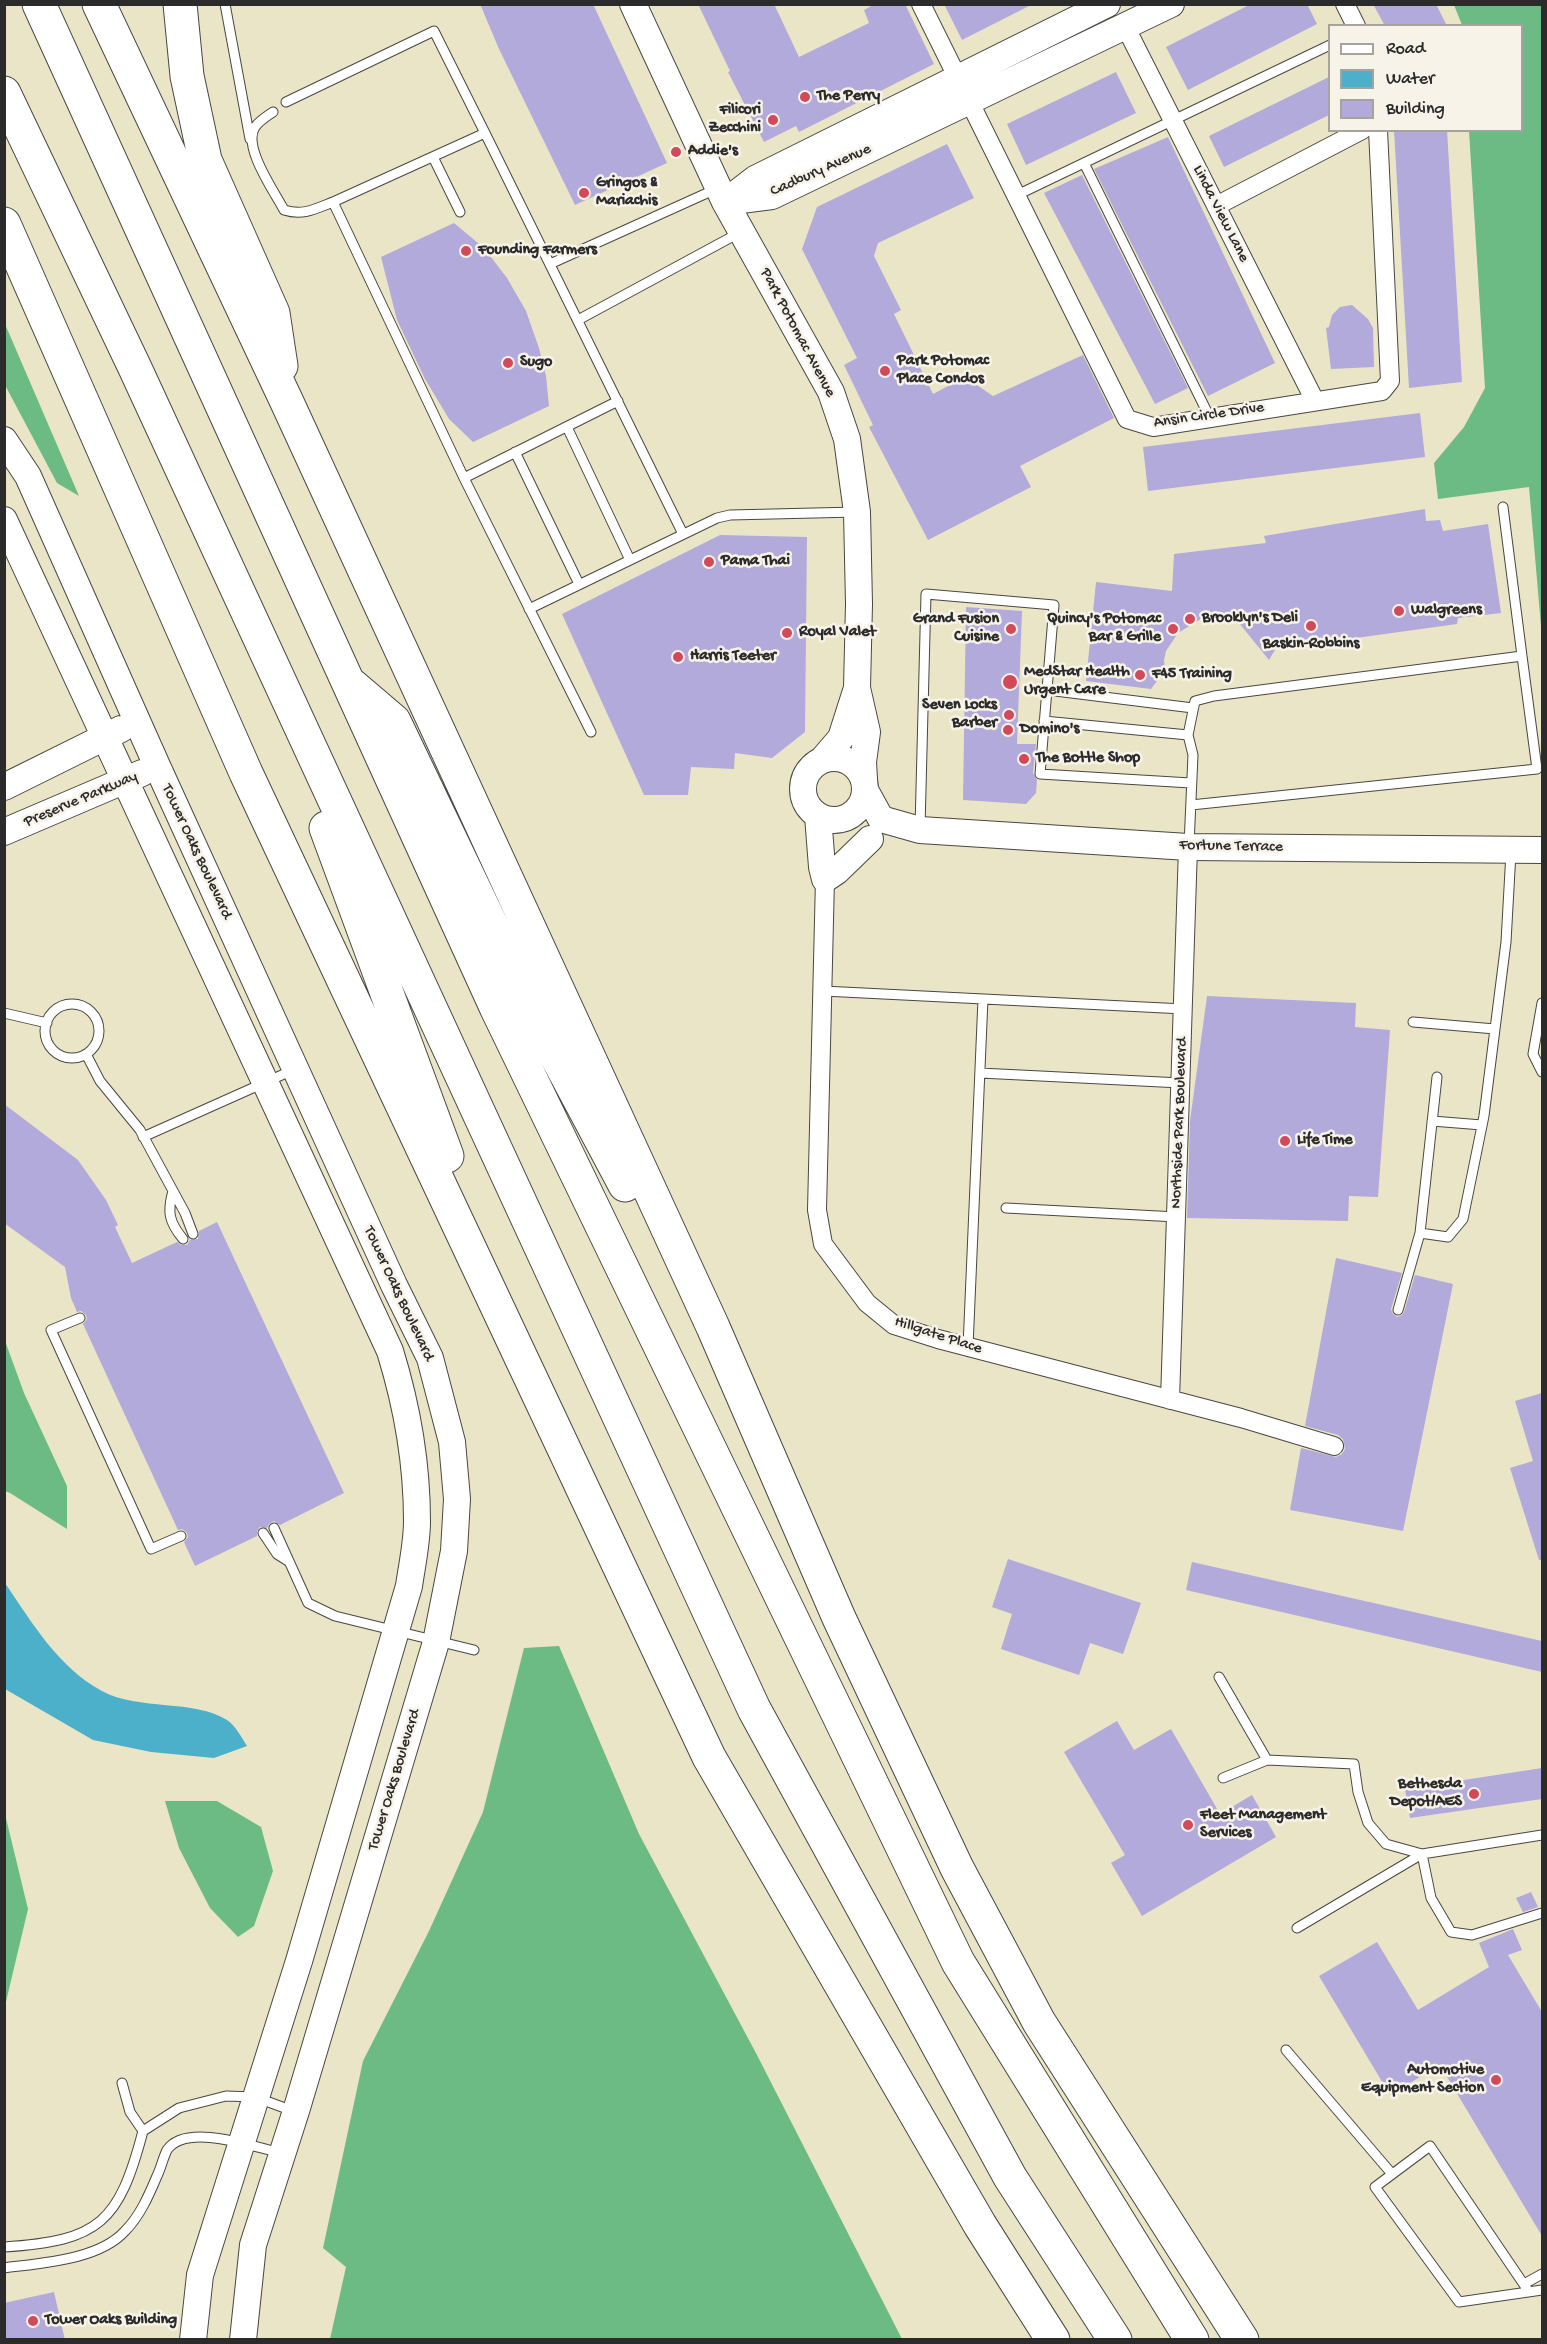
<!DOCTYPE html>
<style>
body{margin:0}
#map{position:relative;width:1547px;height:2344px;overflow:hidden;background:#ebe5c7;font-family:"Gochi Hand",sans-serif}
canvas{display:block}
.frame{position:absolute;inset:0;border:6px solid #2b2b2b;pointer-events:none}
.legend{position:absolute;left:1328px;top:24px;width:195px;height:108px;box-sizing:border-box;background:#f7f3e8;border:2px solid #a5a39c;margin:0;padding:8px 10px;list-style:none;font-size:18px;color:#2b2b2b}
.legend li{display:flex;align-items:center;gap:12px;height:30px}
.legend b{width:30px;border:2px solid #a5a39c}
</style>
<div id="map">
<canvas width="1547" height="2344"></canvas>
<div class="frame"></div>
<ul class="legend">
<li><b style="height:8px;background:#fff"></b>Road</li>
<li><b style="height:16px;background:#4cb0cb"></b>Water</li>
<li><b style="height:16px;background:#b1aada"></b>Building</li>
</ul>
</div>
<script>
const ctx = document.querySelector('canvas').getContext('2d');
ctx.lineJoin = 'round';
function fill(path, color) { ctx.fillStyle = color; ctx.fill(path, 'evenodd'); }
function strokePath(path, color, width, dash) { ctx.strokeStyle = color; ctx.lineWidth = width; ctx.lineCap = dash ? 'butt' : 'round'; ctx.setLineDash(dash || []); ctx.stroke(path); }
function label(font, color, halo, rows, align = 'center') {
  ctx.font = font + ' "Gochi Hand",sans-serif'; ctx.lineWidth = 5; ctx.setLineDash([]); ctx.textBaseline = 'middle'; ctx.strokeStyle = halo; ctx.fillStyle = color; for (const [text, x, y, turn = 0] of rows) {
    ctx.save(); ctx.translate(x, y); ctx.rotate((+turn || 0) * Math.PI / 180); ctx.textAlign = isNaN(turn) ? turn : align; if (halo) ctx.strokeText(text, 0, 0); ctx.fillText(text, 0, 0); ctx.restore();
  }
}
fill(new Path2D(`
 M 1454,5 L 1542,5 L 1542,638 L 1529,487 L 1438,499 L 1434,463 L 1464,427 L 1485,388 L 1469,131 L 1522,130 L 1522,26 L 1462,25 Z
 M 4,324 L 5,324 L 79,496 L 57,483 L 5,385 Z
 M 4,1338 L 24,1393 L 67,1486 L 67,1529 L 10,1493 L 5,1491 Z
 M 559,1646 L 639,1834 L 757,2055 L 902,2339 L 330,2339 L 346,2267 L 323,2248 L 363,2061 L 429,1931 L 483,1812 L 524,1648 Z
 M 165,1801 L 217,1801 L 261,1827 L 273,1871 L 254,1926 L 238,1937 L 210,1908 L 179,1848 Z
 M 5,1814 L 28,1909 L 5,2006 L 4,1814 Z`), '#6cbb84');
fill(new Path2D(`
 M 5,1583 C 33,1624 58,1667 102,1691 C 139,1711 194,1699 227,1720 C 235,1725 242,1738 247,1746 L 214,1758 L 151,1752 L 93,1740 L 5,1689 Z`), '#4cb0cb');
fill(new Path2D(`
 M 480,4 L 593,4 L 667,163 L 575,205 L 499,49 Z
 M 698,4 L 774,4 L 799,57 L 869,23 L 864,10 L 875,4 L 905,4 L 934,64 L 799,132 L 796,126 L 764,142 L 728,72 L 730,71 Z
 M 944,4 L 1033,4 L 962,40 Z
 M 1251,4 L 1307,4 L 1317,24 L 1188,90 L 1166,47 Z
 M 1373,4 L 1436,4 L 1447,26 L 1385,26 Z
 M 1116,72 L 1136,113 L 1026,165 L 1007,124 Z
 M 1329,77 L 1329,115 L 1224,167 L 1209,136 Z
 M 1394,130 L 1447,130 L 1462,382 L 1409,388 Z
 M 1168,137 L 1275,363 L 1208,396 L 1094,169 Z
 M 947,144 L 974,198 L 878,243 L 874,256 L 901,310 L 894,314 L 933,394 L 965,377 L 993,396 L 1083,355 L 1114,418 L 1020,466 L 1031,487 L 928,540 L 869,427 L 873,425 L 844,365 L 857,358 L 802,249 L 817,207 Z
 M 1082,175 L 1188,388 L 1155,404 L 1044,193 Z
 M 454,223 L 484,248 L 507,278 L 526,311 L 539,348 L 546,376 L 549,406 L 473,442 L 449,419 L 425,379 L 397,320 L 381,257 Z
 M 1352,305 L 1368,319 L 1373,328 L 1374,367 L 1331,369 L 1326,328 L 1329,327 L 1332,315 L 1340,307 Z
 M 1420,413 L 1425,457 L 1148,491 L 1143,447 Z
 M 1425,509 L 1426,521 L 1440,520 L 1443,531 L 1488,524 L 1501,613 L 1458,618 L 1457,624 L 1320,643 L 1318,638 L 1279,643 L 1269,660 L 1239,623 L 1204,617 L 1178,633 L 1166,651 L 1164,660 L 1165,670 L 1151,689 L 1086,681 L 1096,582 L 1172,591 L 1174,554 L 1266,543 L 1264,536 Z
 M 720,535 L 807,537 L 805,732 L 772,758 L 735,753 L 734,769 L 691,767 L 688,795 L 644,795 L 562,614 Z
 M 966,607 L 1022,611 L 1017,744 L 1036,744 L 1033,773 L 1037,780 L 1036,793 L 1026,804 L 963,800 Z
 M 1207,996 L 1356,1003 L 1355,1027 L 1390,1030 L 1378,1197 L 1349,1196 L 1348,1221 L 1187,1218 L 1190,1121 Z
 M 4,1104 L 78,1160 L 106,1200 L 118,1225 L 115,1227 L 132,1263 L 177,1242 L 181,1245 L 187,1245 L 190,1240 L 198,1239 L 199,1231 L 217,1222 L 344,1493 L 280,1525 L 274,1521 L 269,1524 L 267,1528 L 260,1527 L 257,1531 L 257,1536 L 195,1566 L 184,1542 L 188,1537 L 187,1533 L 182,1529 L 178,1530 L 83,1324 L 87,1319 L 86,1315 L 81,1311 L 77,1312 L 71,1298 L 65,1267 L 4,1223 Z
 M 1336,1258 L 1402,1273 L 1391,1309 L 1393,1314 L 1397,1317 L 1402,1315 L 1404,1312 L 1415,1275 L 1453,1284 L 1403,1531 L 1290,1510 L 1301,1448 L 1336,1457 L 1342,1454 L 1345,1449 L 1343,1439 L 1338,1435 L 1305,1426 Z
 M 1542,1393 L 1542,1560 L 1539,1560 L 1510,1468 L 1533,1461 L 1515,1401 Z
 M 1008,1559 L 1141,1603 L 1123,1654 L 1090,1643 L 1079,1675 L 1001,1649 L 1012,1614 L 992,1607 Z
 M 1192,1562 L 1542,1641 L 1542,1672 L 1186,1590 Z
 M 1117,1721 L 1134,1750 L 1171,1729 L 1220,1814 L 1252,1795 L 1276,1837 L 1142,1916 L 1111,1863 L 1125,1855 L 1064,1752 Z
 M 1542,1768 L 1542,1799 L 1410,1818 L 1405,1789 Z
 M 1531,1892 L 1538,1907 L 1523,1912 L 1516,1898 Z
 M 1513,1929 L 1522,1950 L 1508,1955 L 1542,2012 L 1542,2236 L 1440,2065 L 1390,2095 L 1319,1976 L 1377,1942 L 1418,2010 L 1489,1967 L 1479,1943 Z
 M 54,2292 L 65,2340 L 4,2340 L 4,2303 Z`), '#b1aada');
const lane = new Path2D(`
 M 225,4 L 250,139
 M 286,102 L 434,31 L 485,133
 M 273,112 C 267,116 259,121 255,127 C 242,146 274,191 284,210 C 303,216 315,209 333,202 L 485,133 L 683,534
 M 433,157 L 460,212
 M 1084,163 L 1210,418
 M 1015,196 L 1330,45
 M 333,202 L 464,478 L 591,732
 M 550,264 L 716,189
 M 578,320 L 739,233
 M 567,427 L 630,560
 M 515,452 L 579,584
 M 464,478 L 618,401
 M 1503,507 L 1522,656
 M 529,609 L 717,518 L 730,515 L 857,512
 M 1047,690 L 1193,708
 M 1044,721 L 1188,735
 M 920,828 L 926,594 L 1054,605 L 1040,774 L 1191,783
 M 1189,845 L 1193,755 L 1188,735 L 1195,701 L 1214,696 L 1522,656 L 1537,769 L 1191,805
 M 823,991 L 1184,1009
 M 1542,1003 L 1533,1054 L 1542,1072
 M45 1031a27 27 0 1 1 54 0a27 27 0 1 1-54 0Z
 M 4,1013 L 47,1023
 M 1413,1022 L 1495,1029
 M 86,1054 L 100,1081 L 140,1130 L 185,1213 L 193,1234
 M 980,1073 L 1181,1083
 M 1437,1077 L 1420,1233 L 1448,1237 L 1463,1219 L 1484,1116 L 1506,942 L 1511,852
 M 1432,1121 L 1482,1125
 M 143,1137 L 293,1070
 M 173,1191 C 167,1212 169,1222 183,1239
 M 1006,1208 L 1177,1217
 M 1398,1310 L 1420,1233
 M 80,1318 L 51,1330 L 151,1549 L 181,1536
 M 968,1347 L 983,999
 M 274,1528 L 308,1603 L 335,1616 L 474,1650
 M 263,1533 L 277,1554 L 288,1561
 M 1219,1677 L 1267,1760
 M 1223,1778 L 1267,1760 L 1354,1764 L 1358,1792 L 1368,1823 L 1386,1844 L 1422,1854 L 1542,1835
 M 1297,1928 L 1422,1854 L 1431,1898 L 1451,1932 L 1472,1935 L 1542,1913
 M 1286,2050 L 1392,2174
 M 122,2083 L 130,2112 L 143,2131
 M 4,2247 C 100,2241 119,2222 143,2131 L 179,2108 L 226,2096 L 255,2097 L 293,2111
 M 4,2268 C 41,2263 99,2260 125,2231 C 140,2216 149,2195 157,2176 C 161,2168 163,2158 167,2150 C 186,2122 254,2147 281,2153
 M 1524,2284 L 1542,2274
 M 1529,2292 L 1430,2146 L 1375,2187 L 1459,2302 L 1542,2290`);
const street = new Path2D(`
 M 921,4 L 1127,419 L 1153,427 L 1382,391 L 1390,381 L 1378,130
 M 1345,4 L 1356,26
 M 1125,26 L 1315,401
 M 1216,206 L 1362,130
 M 825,879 L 817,1210 L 823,1244 L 867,1303 L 894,1325 L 938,1339 L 1241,1418 L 1334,1446
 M 1170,1400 L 1188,847`);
const secondary = new Path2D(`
 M 633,4 L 725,202 L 831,392 L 847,439 L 857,512 L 859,604 L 857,688 L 867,732 L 863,762 L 864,779
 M 725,202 L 772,196 L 1171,4
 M 725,202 L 755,179 L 1107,4
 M 4,440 L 28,476 L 158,768 L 394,1285 L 430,1358 L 452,1442 L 457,1499 L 454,1551 L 436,1642 L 296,2111 L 253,2245 L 243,2340
 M 4,520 L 390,1351 C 407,1406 417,1464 417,1521 C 417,1543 412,1565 409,1586 L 299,1961 L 200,2275 L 193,2340
 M803 789a31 31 0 1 1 62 0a31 31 0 1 1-62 0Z
 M 823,759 L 841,738 L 857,688
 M 4,787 L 121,729
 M 865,790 L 881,819 L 920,830 L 1188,847 L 1542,850
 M 818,816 L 822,867 L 825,879 L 837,871 L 870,839
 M 4,832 L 142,773`);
const highway = new Path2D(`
 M 39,4 L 496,1007 L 958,1962 L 1192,2340
 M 99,4 L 286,400 L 713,1327 L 839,1618 L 957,1868 L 1039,2022 L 1242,2340
 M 180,4 L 187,76 L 205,160 L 273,313 L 281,366
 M 4,93 L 135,368 L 754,1709 L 1010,2177 L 1115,2340
 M 4,224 L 246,773 L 709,1757 L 980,2225 L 1053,2340
 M 353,686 L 394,721 L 534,1014 L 625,1185
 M 326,828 L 447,1156`);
strokePath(lane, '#484742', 11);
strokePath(street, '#484742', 20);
strokePath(secondary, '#484742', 28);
strokePath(highway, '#484742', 35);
strokePath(lane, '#fff', 9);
strokePath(street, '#fff', 18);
strokePath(secondary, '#fff', 26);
strokePath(highway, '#fff', 33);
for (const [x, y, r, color] of [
 [805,97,6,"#d1495b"],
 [773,120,6,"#d1495b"],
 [676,152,6,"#d1495b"],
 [584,193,6,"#d1495b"],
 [466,251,6,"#d1495b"],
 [508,363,6,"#d1495b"],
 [885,371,6,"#d1495b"],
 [709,562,6,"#d1495b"],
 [1399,611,6,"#d1495b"],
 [1190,619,6,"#d1495b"],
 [1311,626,6,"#d1495b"],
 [1011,629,6,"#d1495b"],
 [1173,629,6,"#d1495b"],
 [787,633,6,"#d1495b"],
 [678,657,6,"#d1495b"],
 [1140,675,6,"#d1495b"],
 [1010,682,8,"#d1495b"],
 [1009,715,6,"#d1495b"],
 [1008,730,6,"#d1495b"],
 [1024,759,6,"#d1495b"],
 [1285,1141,6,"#d1495b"],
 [1474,1794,6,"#d1495b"],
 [1188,1825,6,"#d1495b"],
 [1496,2080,6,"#d1495b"],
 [33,2321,6,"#d1495b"]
]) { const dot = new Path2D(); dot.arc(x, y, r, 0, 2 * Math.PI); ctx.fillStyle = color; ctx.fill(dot); strokePath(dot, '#f7f3e8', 2); }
label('bold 16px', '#2b2b2b', '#f7f3e8', [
 ["The Perry",817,97],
 ["Filicori",761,111,"right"],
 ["Zecchini",761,129,"right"],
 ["Addie's",688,152],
 ["Gringos &",596,184],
 ["Mariachis",596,202],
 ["Founding Farmers",478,251],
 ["Park Potomac",897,362],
 ["Place Condos",897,380],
 ["Sugo",520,363],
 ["Pama Thai",721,562],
 ["Walgreens",1411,611],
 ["Brooklyn's Deli",1202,619],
 ["Grand Fusion",999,620,"right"],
 ["Cuisine",999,638,"right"],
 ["Quincy's Potomac",1161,620,"right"],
 ["Bar & Grille",1161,638,"right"],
 ["Royal Valet",799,633],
 ["Baskin-Robbins",1311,645,"center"],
 ["Harris Teeter",690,657],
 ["MedStar Health",1024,673],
 ["Urgent Care",1024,691],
 ["F45 Training",1152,675],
 ["Seven Locks",997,706,"right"],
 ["Barber",997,724,"right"],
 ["Domino's",1020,730],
 ["The Bottle Shop",1036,759],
 ["Life Time",1297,1141],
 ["Bethesda",1462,1785,"right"],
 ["Depot/AES",1462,1803,"right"],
 ["Fleet Management",1200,1816],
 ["Services",1200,1834],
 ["Automotive",1484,2071,"right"],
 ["Equipment Section",1484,2089,"right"],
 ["Tower Oaks Building",45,2321]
], 'left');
label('16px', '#2b2b2b', '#f7f3e8', [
 ["Cadbury Avenue",821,171,-24],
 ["Linda View Lane",1220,214,63],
 ["Park Potomac Avenue",797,333,62],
 ["Ansin Circle Drive",1209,416,-8],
 ["Preserve Parkway",81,800,-23],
 ["Fortune Terrace",1231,847,1],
 ["Tower Oaks Boulevard",196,852,65],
 ["Northside Park Boulevard",1180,1123,-88],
 ["Tower Oaks Boulevard",398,1294,65],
 ["Hillgate Place",938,1336,18],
 ["Tower Oaks Boulevard",395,1780,-73]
]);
</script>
